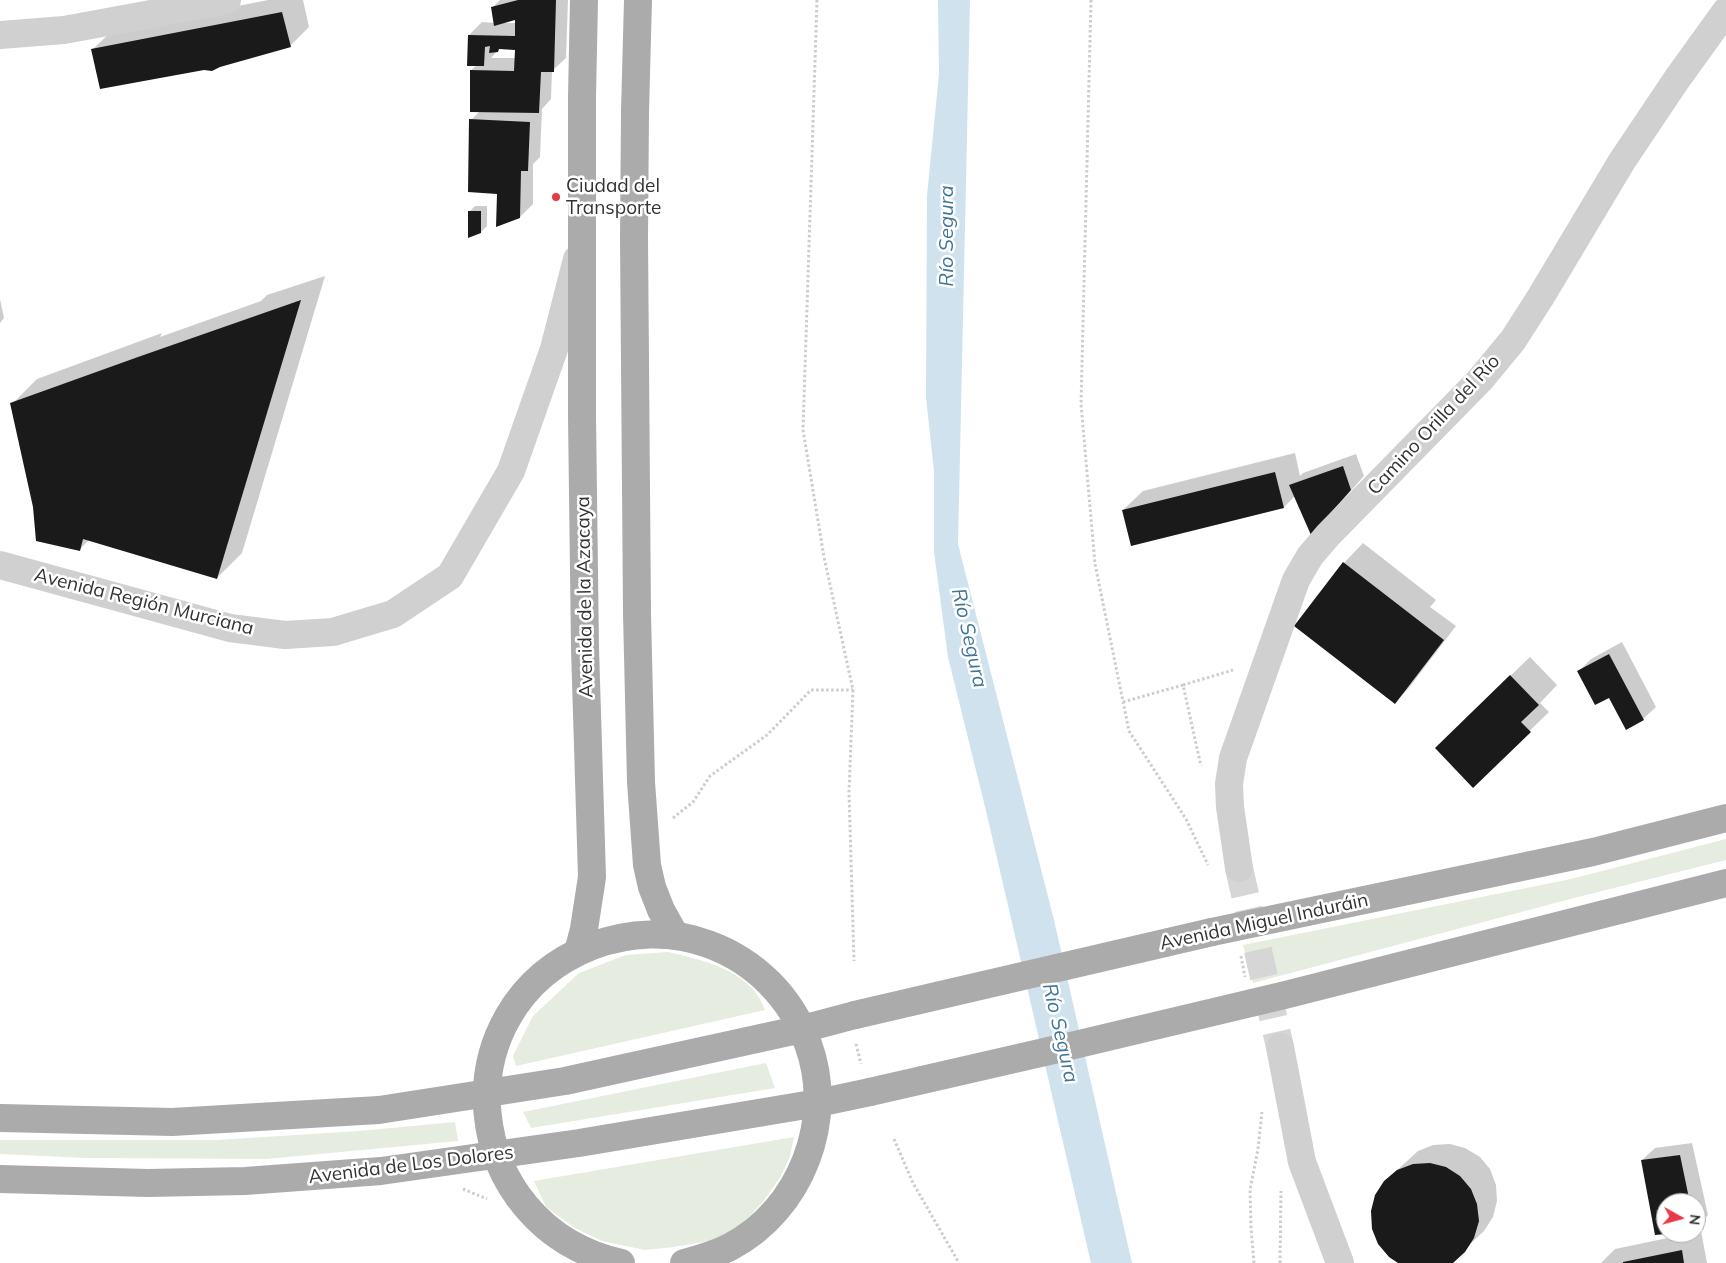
<!DOCTYPE html>
<meta charset="utf-8">
<style>
body{margin:0}
#map{position:relative;width:1726px;height:1263px;overflow:hidden;background:#fff;font-family:Mulish,sans-serif}
canvas{display:block}
.north{position:absolute;left:1656px;top:1193px;width:50px;height:50px;box-sizing:border-box;background:#fff;border:1px solid #adadad;border-radius:50%;rotate:97deg;font-size:14px;font-weight:700;line-height:20px;text-align:center;color:#333}
.north::after{content:'';display:block;margin:auto;width:18px;height:22px;background:#e63946;clip-path:polygon(50% 0,100% 100%,50% 72%,0 100%)}
</style>
<div id="map">
<canvas width="1726" height="1263"></canvas>
<div class="north">N</div>
</div>
<script>
const ctx = document.querySelector('canvas').getContext('2d');
ctx.lineJoin = 'round';
function fill(path, color) { ctx.fillStyle = color; ctx.fill(path, 'evenodd'); }
function strokePath(path, color, width, dash) { ctx.strokeStyle = color; ctx.lineWidth = width; ctx.lineCap = dash ? 'butt' : 'round'; ctx.setLineDash(dash || []); ctx.stroke(path); }
function label(font, color, halo, rows, align = 'center') {
  ctx.font = font + ' Mulish,sans-serif'; ctx.lineWidth = 5; ctx.setLineDash([]); ctx.textBaseline = 'middle'; ctx.strokeStyle = halo; ctx.fillStyle = color; for (const [text, x, y, turn = 0] of rows) {
    ctx.save(); ctx.translate(x, y); ctx.rotate((+turn || 0) * Math.PI / 180); ctx.textAlign = isNaN(turn) ? turn : align; if (halo) ctx.strokeText(text, 0, 0); ctx.fillText(text, 0, 0); ctx.restore();
  }
}
fill(new Path2D(`
 M 1726,839 L 1726,860 L 1578,897 L 1253,983 L 1243,945 L 1571,879 Z
 M 668,952 C 698,959 740,968 758,996 C 761,1000 763,1005 765,1010 L 516,1066 L 513,1056 L 533,1016 L 579,973 L 626,955 Z
 M 766,1063 L 775,1088 L 531,1128 L 523,1112 Z
 M 455,1122 L 458,1141 L 266,1159 L 87,1158 L 0,1154 L 0,1140 L 217,1140 L 359,1131 Z
 M 794,1137 L 790,1156 L 781,1176 L 763,1202 L 739,1227 L 715,1240 L 674,1247 L 645,1250 L 602,1241 L 575,1228 L 546,1207 L 534,1181 Z`), '#e6ecdf');
fill(new Path2D(`
 M 938,0 L 970,0 L 958,544 L 1054,920 L 1132,1263 L 1091,1263 L 987,815 L 948,657 L 934,552 L 934,471 L 926,397 L 927,196 L 939,74 Z`), '#cfe2ee');
fill(new Path2D(`
 M 268,0 L 303,0 L 309,27 L 290,46 L 92,50 L 112,31 Z
 M 500,0 L 568,0 L 566,58 L 552,71 L 551,99 L 542,109 L 540,157 L 533,164 L 533,204 L 520,217 L 498,193 L 471,120 L 480,111 L 471,70 L 477,65 L 469,35 L 482,22 L 495,23 L 492,8 ZM 516,19 L 516,23 L 503,23 ZM 500,48 L 516,49 L 516,58 L 491,58 Z
 M 475,206 L 487,206 L 487,226 L 481,232 L 469,212 Z
 M 325,276 L 242,553 L 217,578 L 89,540 L 79,550 L 35,507 L 12,404 L 37,379 L 162,333 L 160,337 L 261,301 L 267,295 Z
 M 0,299 L 4,318 L 0,323 Z
 M 1295,453 L 1300,476 L 1303,473 L 1356,454 L 1364,476 L 1324,521 L 1295,496 L 1284,507 L 1123,510 L 1143,491 Z
 M 1363,543 L 1436,600 L 1430,607 L 1456,626 L 1408,689 L 1395,702 L 1296,625 L 1344,563 Z
 M 1622,642 L 1656,707 L 1643,719 L 1579,671 L 1591,659 Z
 M 1530,657 L 1557,685 L 1540,703 L 1549,712 L 1473,786 L 1456,728 Z
 M 1692,1143 L 1708,1215 L 1696,1227 L 1696,1203 L 1666,1203 L 1666,1232 L 1642,1160 L 1655,1148 Z
 M 1450,1144 L 1465,1148 L 1480,1157 L 1490,1169 L 1496,1185 L 1497,1201 L 1493,1217 L 1484,1231 L 1450,1263 L 1400,1263 L 1385,1181 L 1418,1151 L 1433,1145 Z
 M 1701,1231 L 1707,1263 L 1601,1263 L 1615,1249 Z`), '#0003');
fill(new Path2D(`
 M 518,0 L 556,0 L 554,72 L 541,72 L 539,113 L 470,112 L 470,70 L 514,71 L 515,50 L 499,49 L 498,52 L 489,53 L 490,46 L 485,47 L 484,66 L 467,66 L 468,35 L 515,36 L 515,20 L 494,26 L 491,7 Z
 M 282,12 L 291,47 L 220,67 L 212,71 L 204,70 L 100,89 L 91,49 Z
 M 469,119 L 530,122 L 528,171 L 521,171 L 520,218 L 496,227 L 497,194 L 468,192 Z
 M 468,211 L 481,211 L 481,233 L 468,238 Z
 M 301,300 L 217,579 L 83,539 L 80,551 L 36,541 L 33,507 L 10,403 L 138,357 Z
 M 1343,466 L 1351,490 L 1311,535 L 1289,485 Z
 M 1275,472 L 1284,508 L 1131,546 L 1122,510 Z
 M 1343,562 L 1444,640 L 1395,704 L 1294,626 Z
 M 1609,654 L 1644,720 L 1626,730 L 1609,698 L 1595,705 L 1577,671 Z
 M 1510,675 L 1539,705 L 1521,722 L 1531,732 L 1473,788 L 1435,748 Z
 M 1680,1155 L 1690,1203 L 1666,1203 L 1666,1234 L 1655,1235 L 1641,1160 Z
 M 1430,1163 L 1446,1167 L 1460,1176 L 1471,1189 L 1477,1204 L 1479,1221 L 1474,1238 L 1465,1252 L 1453,1263 L 1398,1263 L 1389,1257 L 1378,1244 L 1372,1229 L 1371,1211 L 1375,1195 L 1384,1181 L 1397,1170 L 1413,1164 Z
 M 1682,1250 L 1684,1263 L 1623,1263 L 1623,1262 Z`), '#1a1a1a');
strokePath(new Path2D(`
 M 1239,868 L 1280,1047`), '#d6d6d6', 28, [28, 14]);
strokePath(new Path2D(`
 M 817,0 L 803,430 L 824,557 L 853,690 L 849,792 L 854,961
 M 1091,0 L 1081,404 L 1095,564 L 1129,731 L 1186,819 L 1208,865
 M 1183,685 L 1233,670
 M 1123,702 L 1183,685 L 1201,766
 M 673,818 L 693,802 L 710,776 L 767,735 L 811,690 L 853,690
 M 1241,956 L 1245,977
 M 856,1044 L 861,1064
 M 894,1139 L 913,1183 L 959,1263
 M 463,1189 L 487,1199
 M 1254,1263 L 1251,1228 L 1250,1190 L 1258,1149 L 1262,1112
 M 1280,1263 L 1281,1191`), '#cdcdcd', 3, [2.5, 2.5]);
strokePath(new Path2D(`
 M 0,35 L 64,30 L 227,0
 M 0,565 L 230,628 L 285,635 L 333,632 L 393,614 L 450,576 L 511,471 L 554,349 L 577,259
 M 1239,868 L 1230,807 L 1229,784 L 1233,758 L 1296,580 L 1310,556 L 1328,535 L 1480,380 L 1513,340 L 1540,298 L 1622,161 L 1677,79 L 1726,11
 M 1280,1047 L 1302,1162 L 1340,1263`), '#d0d0d0', 28);
strokePath(new Path2D(`
 M 638,0 L 635,112 L 634,238 L 637,613 L 641,782 L 647,865 L 652,887 L 661,910 L 675,935
 M 1212,932 L 1593,852 L 1726,818
 M 578,952 L 584,929 L 592,877 L 585,648 L 582,416 L 582,97 L 584,0
 M 1062,1048 L 1285,995 L 1726,883
 M 0,1118 L 172,1122 L 379,1110 L 565,1081 L 802,1029 L 855,1015
 M 0,1179 L 148,1183 L 245,1181 L 381,1171 L 579,1143 L 818,1103 L 870,1092
 M 621,1263 C 459,1227 437,1007 592,946 C 629,932 671,930 708,944 C 755,961 791,997 808,1044 C 836,1119 801,1210 730,1247 C 716,1254 700,1259 684,1263`), '#ababab', 28);
strokePath(new Path2D(`
 M 855,1015 L 1212,932
 M 870,1092 L 1062,1048`), '#ababab', 28);
for (const [x, y, r, color] of [
 [556,197,5,"#e63946"]
]) { const dot = new Path2D(); dot.arc(x, y, r, 0, 2 * Math.PI); ctx.fillStyle = color; ctx.fill(dot); strokePath(dot, '#fff', 2); }
label('19px', '#333', '#fff', [
 ["Ciudad del",566,186],
 ["Transporte",566,208]
], 'left');
label('19px', '#333', '#fff', [
 ["Camino Orilla del Río",1434,425,-47],
 ["Avenida de la Azacaya",585,597,-91],
 ["Avenida Región Murciana",144,602,14],
 ["Avenida Miguel Induráin",1264,922,-12],
 ["Avenida de Los Dolores",411,1165,-7]
]);
label('italic 20px', '#3f7597', '#fff', [
 ["Río Segura",947,236,-90],
 ["Río Segura",969,638,77],
 ["Río Segura",1060,1033,77]
]);
</script>
